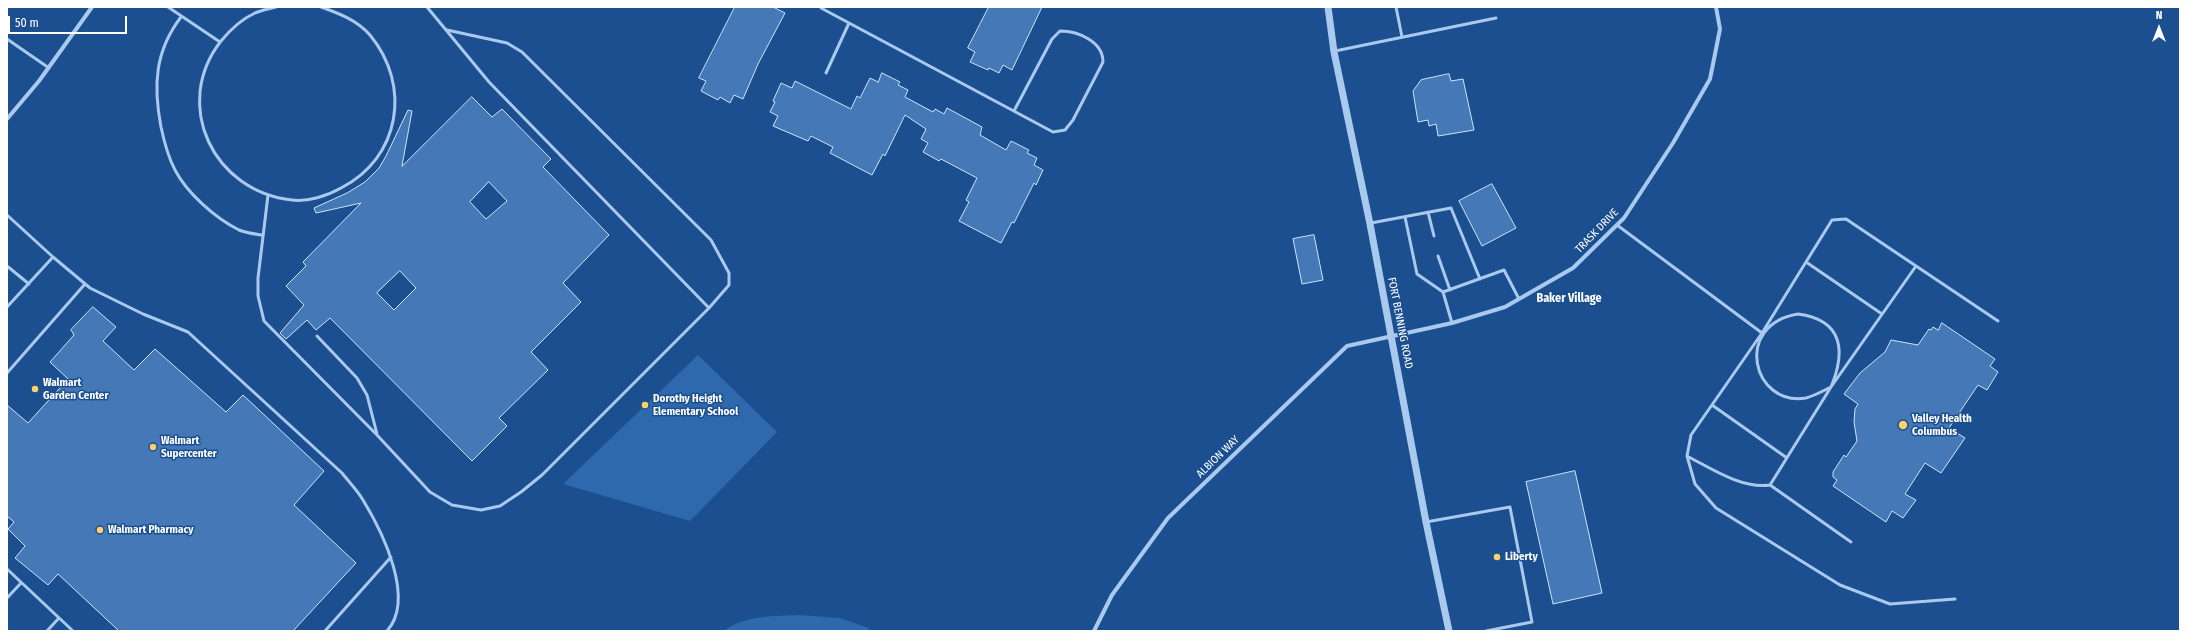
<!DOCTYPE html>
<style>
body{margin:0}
#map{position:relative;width:2187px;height:638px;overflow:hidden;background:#1b4f8f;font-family:"Fira Sans Condensed",sans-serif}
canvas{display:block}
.frame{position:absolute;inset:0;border:8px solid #fff;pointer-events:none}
.north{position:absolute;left:2139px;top:8px;width:40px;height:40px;-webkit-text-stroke:3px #1b4f8f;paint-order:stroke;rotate:0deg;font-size:11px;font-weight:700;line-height:16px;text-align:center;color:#fff}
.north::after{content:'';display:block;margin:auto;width:14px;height:18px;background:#fff;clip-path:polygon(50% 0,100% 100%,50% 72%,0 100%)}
.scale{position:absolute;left:8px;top:16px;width:119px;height:18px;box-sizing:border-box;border:2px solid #fff;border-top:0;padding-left:5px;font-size:12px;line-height:14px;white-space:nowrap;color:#fff;-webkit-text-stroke:3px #1b4f8f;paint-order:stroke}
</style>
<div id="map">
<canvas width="2187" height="638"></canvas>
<div class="frame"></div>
<div class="north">N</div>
<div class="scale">50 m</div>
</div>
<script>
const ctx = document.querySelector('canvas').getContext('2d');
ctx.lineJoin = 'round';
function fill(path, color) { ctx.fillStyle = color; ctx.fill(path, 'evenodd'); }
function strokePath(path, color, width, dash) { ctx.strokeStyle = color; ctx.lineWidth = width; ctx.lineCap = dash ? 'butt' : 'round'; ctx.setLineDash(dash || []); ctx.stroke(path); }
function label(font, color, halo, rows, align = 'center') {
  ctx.font = font + ' "Fira Sans Condensed",sans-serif'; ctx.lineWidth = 3; ctx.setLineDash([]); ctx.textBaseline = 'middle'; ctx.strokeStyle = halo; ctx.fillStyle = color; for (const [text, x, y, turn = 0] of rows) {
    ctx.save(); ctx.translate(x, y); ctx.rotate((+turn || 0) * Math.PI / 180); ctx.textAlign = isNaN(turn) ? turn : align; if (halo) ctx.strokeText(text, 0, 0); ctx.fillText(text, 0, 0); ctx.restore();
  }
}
fill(new Path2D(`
 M 698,355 L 777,432 L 690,521 L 563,484 Z
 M 799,615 L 840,618 L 869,628 L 868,631 L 724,631 C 744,615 775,616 799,615 Z`), '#2e69ad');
const building = new Path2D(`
 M 735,7 L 773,7 L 785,13 L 758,64 L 743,99 L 734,95 L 730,103 L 720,97 L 718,100 L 701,91 L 706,81 L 699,78 Z
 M 989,7 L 1042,7 L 1012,70 L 1003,65 L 999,73 L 989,68 L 988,70 L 970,62 L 975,52 L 968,48 Z
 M 882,73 L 900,82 L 898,85 L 908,90 L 905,97 L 933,112 L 935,109 L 944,114 L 947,108 L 982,127 L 980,135 L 1006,150 L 1011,141 L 1029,150 L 1027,153 L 1037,158 L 1034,165 L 1043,170 L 1036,185 L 1034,183 L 1014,223 L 1012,222 L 1001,243 L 959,221 L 969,202 L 966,200 L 977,178 L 941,159 L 939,161 L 923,152 L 928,143 L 921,139 L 926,129 L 905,115 L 885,156 L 883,154 L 872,175 L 830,153 L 833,147 L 811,136 L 808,141 L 773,126 L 778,116 L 770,112 L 775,102 L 773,101 L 781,83 L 792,88 L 795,81 L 851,109 L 857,96 L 860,98 L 870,78 L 878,82 Z
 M 1449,74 L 1451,81 L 1463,79 L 1474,130 L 1438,136 L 1436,124 L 1429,126 L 1428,120 L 1418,122 L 1413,91 L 1421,80 Z
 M 472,97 L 492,117 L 502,109 L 551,159 L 543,167 L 609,235 L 563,283 L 581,302 L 531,352 L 548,370 L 499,418 L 507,426 L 472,461 L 330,318 L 316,330 L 307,320 L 286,339 L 280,333 L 304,305 L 286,286 L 306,266 L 303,262 L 361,203 L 316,213 L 314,208 L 347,193 L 365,182 L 379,168 L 386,156 L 408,110 L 412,111 L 402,166 ZM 489,182 L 507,201 L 486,219 L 470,202 ZM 400,271 L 416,288 L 394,310 L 377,293 Z
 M 1492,184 L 1516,228 L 1482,246 L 1459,201 Z
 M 1314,235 L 1323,280 L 1302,284 L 1293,239 Z
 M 93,307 L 116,327 L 103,341 L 134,370 L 155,349 L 226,412 L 243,395 L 324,471 L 294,505 L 356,563 L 293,631 L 119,631 L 58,574 L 48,585 L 15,558 L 25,546 L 8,529 L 14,522 L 7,516 L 7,405 L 28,423 L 68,379 L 50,362 L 74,335 L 71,330 Z
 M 1942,323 L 1995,359 L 1990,366 L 1998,372 L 1987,390 L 1978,385 L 1949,428 L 1965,438 L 1941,473 L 1925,463 L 1905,494 L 1916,500 L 1903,518 L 1892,511 L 1886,522 L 1833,486 L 1837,480 L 1833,477 L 1833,472 L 1844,455 L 1846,457 L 1857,441 L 1854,422 L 1855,409 L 1858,404 L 1844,394 L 1860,373 L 1885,352 L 1891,340 L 1918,345 L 1929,329 L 1931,330 L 1933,327 L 1938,330 Z
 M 1575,471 L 1602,593 L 1553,604 L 1526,482 Z`);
fill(building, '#4478b7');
strokePath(building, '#cfe3fa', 1);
strokePath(new Path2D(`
 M 168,7 L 220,42
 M 276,7 C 269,9 262,10 255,13 C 242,19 230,30 221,41 C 171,105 214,192 292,200 C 308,202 327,196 341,188 C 400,158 412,86 370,35 C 357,20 338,13 321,7
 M 427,7 L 489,82 L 709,308
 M 821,7 L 821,8 L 1053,132 L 1065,130 L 1073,120 L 1103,62 C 1103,42 1079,31 1060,31 L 1052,39 L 1014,111
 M 1396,7 L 1402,37
 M 181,17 C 155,51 153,85 161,127 C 164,141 168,157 175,170 C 187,193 215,218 239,230 C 246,233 255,234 262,235
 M 7,39 L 49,68
 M 1335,51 L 1496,18
 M 826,73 L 849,23
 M 268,195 L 258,278 L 258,296 L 264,321 L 377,435 L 430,492 L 452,505 L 481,510 L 500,506 L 521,492 L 542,475 L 709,308 L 729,285 L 729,273 L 711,240 L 522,52 L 507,43 L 447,30
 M 1428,212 L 1434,236
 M 7,215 L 53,257 L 7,307
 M 1405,217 L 1417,274 L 1443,292
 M 1371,223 L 1451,208 L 1480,279
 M 1617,225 L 1762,333 L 1832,220 L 1846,219 L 1998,321
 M 1438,256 L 1450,290
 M 53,257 L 90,288 L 143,314 L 188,332 L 342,473 C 349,482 357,490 363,500 C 382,531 416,599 387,631
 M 1806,262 L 1882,314
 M 7,266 L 29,284
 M 1798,314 C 1843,320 1846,351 1831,387 C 1823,391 1814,396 1806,398 C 1753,407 1732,325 1798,314 Z
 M 1452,323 L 1443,292 L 1504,270 L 1519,299
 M 1762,333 L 1691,435 L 1687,456 L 1695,484 L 1716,508 L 1840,585 L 1890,604 L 1955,599
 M 317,336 L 357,378 L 367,395 L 377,434
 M 7,373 L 85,284
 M 1712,405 L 1787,458
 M 1687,456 C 1712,469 1742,489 1770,485 L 1831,387 L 1916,266
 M 1770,485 L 1851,542
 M 1426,522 L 1510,507 L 1532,622 L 1486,631
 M 7,569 L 73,631
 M 7,598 L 21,583
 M 47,631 L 59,618
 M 325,631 L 391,557`), '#a9c9ee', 3);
strokePath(new Path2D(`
 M 7,119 L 39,81 L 92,7
 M 1094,631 L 1112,595 L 1168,518 L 1347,346 L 1452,323 L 1505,307 L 1573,268 L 1624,218 L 1673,143 L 1710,79 L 1720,29 L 1716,7`), '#a9c9ee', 4);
strokePath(new Path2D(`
 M 1328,7 L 1334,52 L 1370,224 L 1426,522 L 1449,631`), '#a9c9ee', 7);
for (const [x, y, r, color] of [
 [35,389,4,"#ffd166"],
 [645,405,4,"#ffd166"],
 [1903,425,5,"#ffd166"],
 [153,447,4,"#ffd166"],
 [100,530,4,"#ffd166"],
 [1497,557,4,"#ffd166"]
]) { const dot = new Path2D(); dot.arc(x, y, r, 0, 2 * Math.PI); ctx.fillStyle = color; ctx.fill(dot); strokePath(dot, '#1b4f8f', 1.5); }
label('11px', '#fff', '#1b4f8f', [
 ["TRASK DRIVE",1597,231,-46],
 ["FORT BENNING ROAD",1400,323,79],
 ["ALBION WAY",1218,457,-44]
]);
label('bold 11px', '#fff', '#1b4f8f', [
 ["Walmart",43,383],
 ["Garden Center",43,396],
 ["Dorothy Height",653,399],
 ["Elementary School",653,412],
 ["Valley Health",1912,419],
 ["Columbus",1912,432],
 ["Walmart",161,441],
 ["Supercenter",161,454],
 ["Walmart Pharmacy",108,530],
 ["Liberty",1505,557]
], 'left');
label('bold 12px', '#fff', '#1b4f8f', [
 ["Baker Village",1569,299]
]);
</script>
